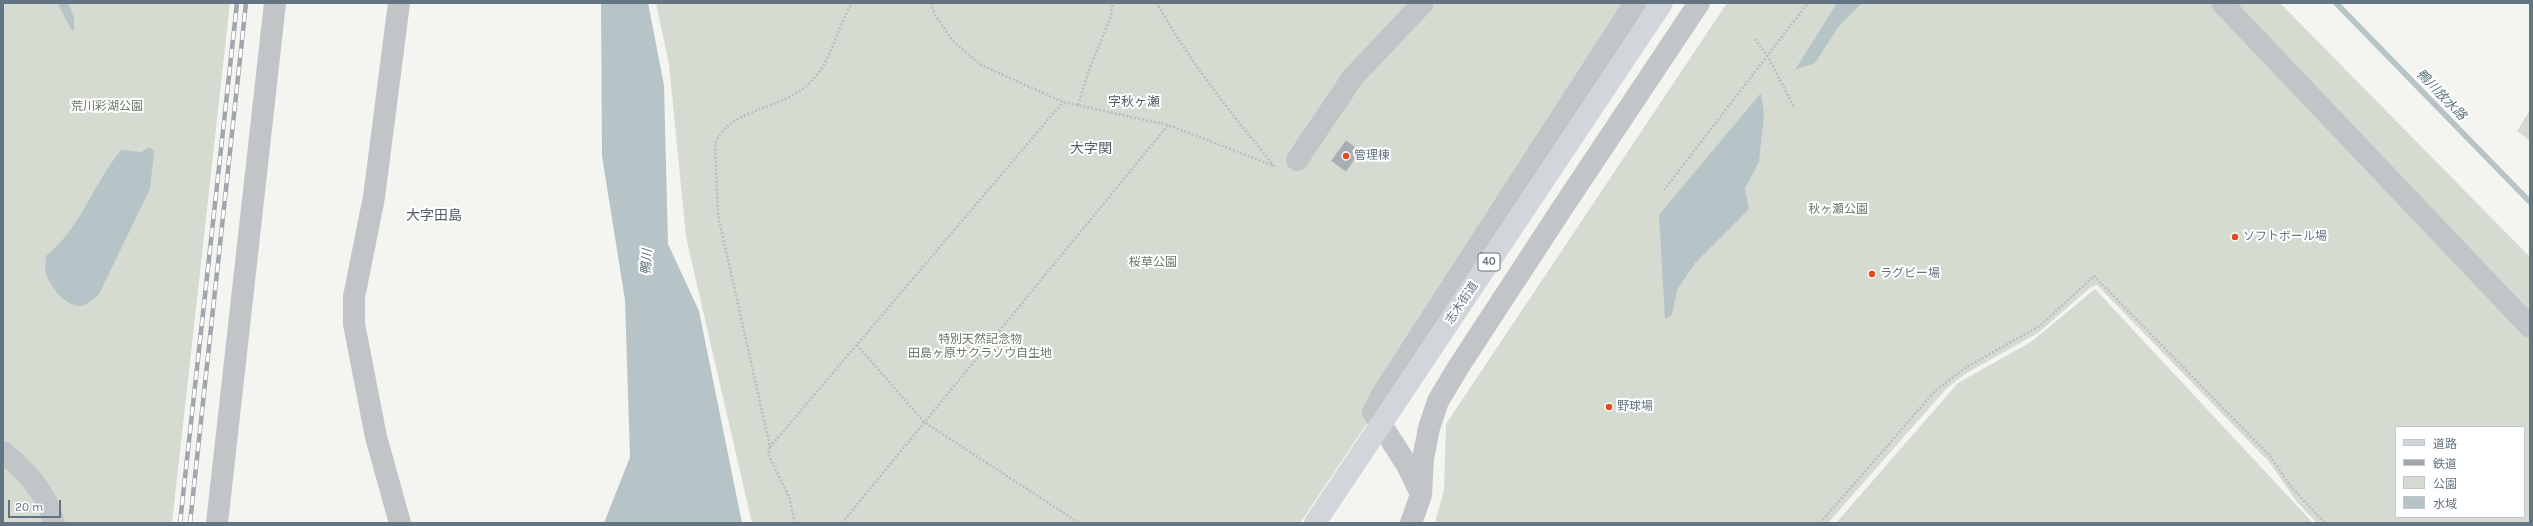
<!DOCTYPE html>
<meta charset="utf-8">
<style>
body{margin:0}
#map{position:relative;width:2533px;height:526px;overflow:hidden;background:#f4f4f0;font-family:Karla,"Noto Sans JP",sans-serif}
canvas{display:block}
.frame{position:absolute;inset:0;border:4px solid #637482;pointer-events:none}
.legend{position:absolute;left:2395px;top:426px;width:130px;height:92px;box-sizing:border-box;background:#fff;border:1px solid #c1c7cd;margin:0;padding:5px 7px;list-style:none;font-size:12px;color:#637482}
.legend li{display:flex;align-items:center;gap:8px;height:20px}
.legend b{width:20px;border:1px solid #c1c7cd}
.scale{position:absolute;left:8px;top:500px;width:53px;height:18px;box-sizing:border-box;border:2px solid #637482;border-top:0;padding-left:5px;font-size:12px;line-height:14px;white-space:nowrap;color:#637482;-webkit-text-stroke:3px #fff;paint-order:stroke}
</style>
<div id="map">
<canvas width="2533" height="526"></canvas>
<div class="frame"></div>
<ul class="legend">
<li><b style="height:5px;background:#d1d6da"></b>道路</li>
<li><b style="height:5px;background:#a0a6ac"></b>鉄道</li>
<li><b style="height:11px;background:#d5dbd1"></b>公園</li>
<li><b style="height:11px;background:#b6c4c7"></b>水域</li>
</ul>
<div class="scale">20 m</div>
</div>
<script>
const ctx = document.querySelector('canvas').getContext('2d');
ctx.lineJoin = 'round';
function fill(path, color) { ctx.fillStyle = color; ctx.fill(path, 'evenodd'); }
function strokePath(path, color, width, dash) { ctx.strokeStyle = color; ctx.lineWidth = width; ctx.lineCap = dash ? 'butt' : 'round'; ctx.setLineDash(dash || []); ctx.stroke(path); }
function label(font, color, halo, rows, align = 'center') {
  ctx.font = font + ' Karla,"Noto Sans JP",sans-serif'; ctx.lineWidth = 4; ctx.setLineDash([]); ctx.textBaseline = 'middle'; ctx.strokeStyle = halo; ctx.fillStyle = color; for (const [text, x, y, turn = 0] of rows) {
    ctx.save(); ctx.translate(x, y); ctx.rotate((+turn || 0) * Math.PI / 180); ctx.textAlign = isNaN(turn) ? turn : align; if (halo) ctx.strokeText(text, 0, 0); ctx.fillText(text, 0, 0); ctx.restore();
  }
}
fill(new Path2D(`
 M 3,3 L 230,3 L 172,523 L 3,523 Z
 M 656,3 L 1650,3 L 1300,523 L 752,523 L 686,237 L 669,64 Z
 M 1727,3 L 2280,3 L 2530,257 L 2530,523 L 2317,523 L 2297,502 L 2269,462 L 2097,285 L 2091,287 L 2038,333 L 1965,374 L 1946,389 L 1828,523 L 1435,523 L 1444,490 L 1446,424 ZM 2396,427 L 2524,427 L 2524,517 L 2396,517 Z
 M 2530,110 L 2530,141 L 2517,131 Z
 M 2095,289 L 2313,523 L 1836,523 L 1958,383 L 2031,342 Z`), '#d5dbd1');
fill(new Path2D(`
 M 58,3 L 68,3 L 74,17 L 74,31 L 70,28 Z
 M 601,3 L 648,3 L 664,85 L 668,244 L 699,311 L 742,523 L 604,523 L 630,457 L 625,300 L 602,156 Z
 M 1837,3 L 1862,3 L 1839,26 L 1815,63 L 1795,70 Z
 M 1761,93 L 1764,115 L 1759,162 L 1745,188 L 1749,209 L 1695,263 L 1677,290 L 1672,315 L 1665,319 L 1659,215 Z
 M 150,147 L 154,151 L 150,189 L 99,294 C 94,299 88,305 80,306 C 66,307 46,283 45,269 C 45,265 46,260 46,256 C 81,228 93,184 121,150 L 141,152 Z`), '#b6c4c7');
strokePath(new Path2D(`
 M 2336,3 L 2530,202`), '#b6c4c7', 5.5);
const building = new Path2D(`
 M 1346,140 L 1361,151 L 1346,172 L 1331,161 Z`);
fill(building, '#a6afb4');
strokePath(building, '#d5d5d3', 1);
strokePath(new Path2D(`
 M 931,3 L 935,15 L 953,41 L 981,65 L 1063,102 L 1168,125 L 1274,166 C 1232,114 1189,62 1157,3
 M 1755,39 L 1767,55 L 1794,107
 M 1078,105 L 1089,70 L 1110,19 L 1113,3
 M 1664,190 L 1808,3
 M 857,345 L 924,422 L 1079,523
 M 770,447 L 1063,102
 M 795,523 L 789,497 L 768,454 L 770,447 L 718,215 L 715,144 C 727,110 778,110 805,87 C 832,65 835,31 852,3
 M 842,523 L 1168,125
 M 1820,523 L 1935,391 L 1968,366 L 2040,326 L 2094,276 L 2270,456 L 2292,488 L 2325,523`), '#bbbdbf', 2.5, [2, 2]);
strokePath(new Path2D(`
 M 399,3 L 374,197 L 354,297 L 354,324 L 376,437 L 400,523
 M 2222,3 L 2530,327
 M 1297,160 L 1353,77 L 1423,3
 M 3,452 C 26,471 47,493 54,523
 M 1420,492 L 1407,465 L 1373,412 L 1383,393 L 1635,3
 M 217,523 L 275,3
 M 1411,523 L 1421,495 L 1423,459 L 1429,428 L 1438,401 L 1459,366 L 1563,207 L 1699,3`), '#c1c5c8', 22);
strokePath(new Path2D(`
 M 1315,523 L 1662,3`), '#d1d6da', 22);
const rail = new Path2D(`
 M 180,523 L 237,3
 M 190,523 L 246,3`);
strokePath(rail, '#a0a6ac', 4.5);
strokePath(rail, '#fff', 3, [9]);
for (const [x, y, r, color] of [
 [1346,156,4,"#e54a1f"],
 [2235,237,4,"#e54a1f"],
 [1872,274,4,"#e54a1f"],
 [1609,407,4,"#e54a1f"]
]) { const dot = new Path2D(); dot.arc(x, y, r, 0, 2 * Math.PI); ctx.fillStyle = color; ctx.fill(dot); strokePath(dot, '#fff', 1.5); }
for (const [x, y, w] of [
 [1489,262,22]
]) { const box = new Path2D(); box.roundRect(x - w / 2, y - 9, w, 18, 3); ctx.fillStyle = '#fff'; ctx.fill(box); strokePath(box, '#637482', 1); }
label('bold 11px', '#637482', null, [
 ["40",1489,262]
]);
label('12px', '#677962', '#fff', [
 ["荒川彩湖公園",107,107],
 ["秋ヶ瀬公園",1838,210],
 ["桜草公園",1153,263],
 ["特別天然記念物",980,340],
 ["田島ヶ原サクラソウ自生地",980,354]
]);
label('12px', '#637482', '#fff', [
 ["管理棟",1354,156],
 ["ソフトボール場",2243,237],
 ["ラグビー場",1880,274],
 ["野球場",1617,407]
], 'left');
label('12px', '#637482', '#fff', [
 ["志木街道",1462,303,-56]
]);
label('italic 13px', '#5f777f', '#fff', [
 ["鴨川放水路",2441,95,46],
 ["鴨川",647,262,-87]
]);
label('13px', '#515d67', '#fff', [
 ["字秋ヶ瀬",1134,102]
]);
label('14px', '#515d67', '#fff', [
 ["大字関",1091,149],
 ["大字田島",434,216]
]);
</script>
